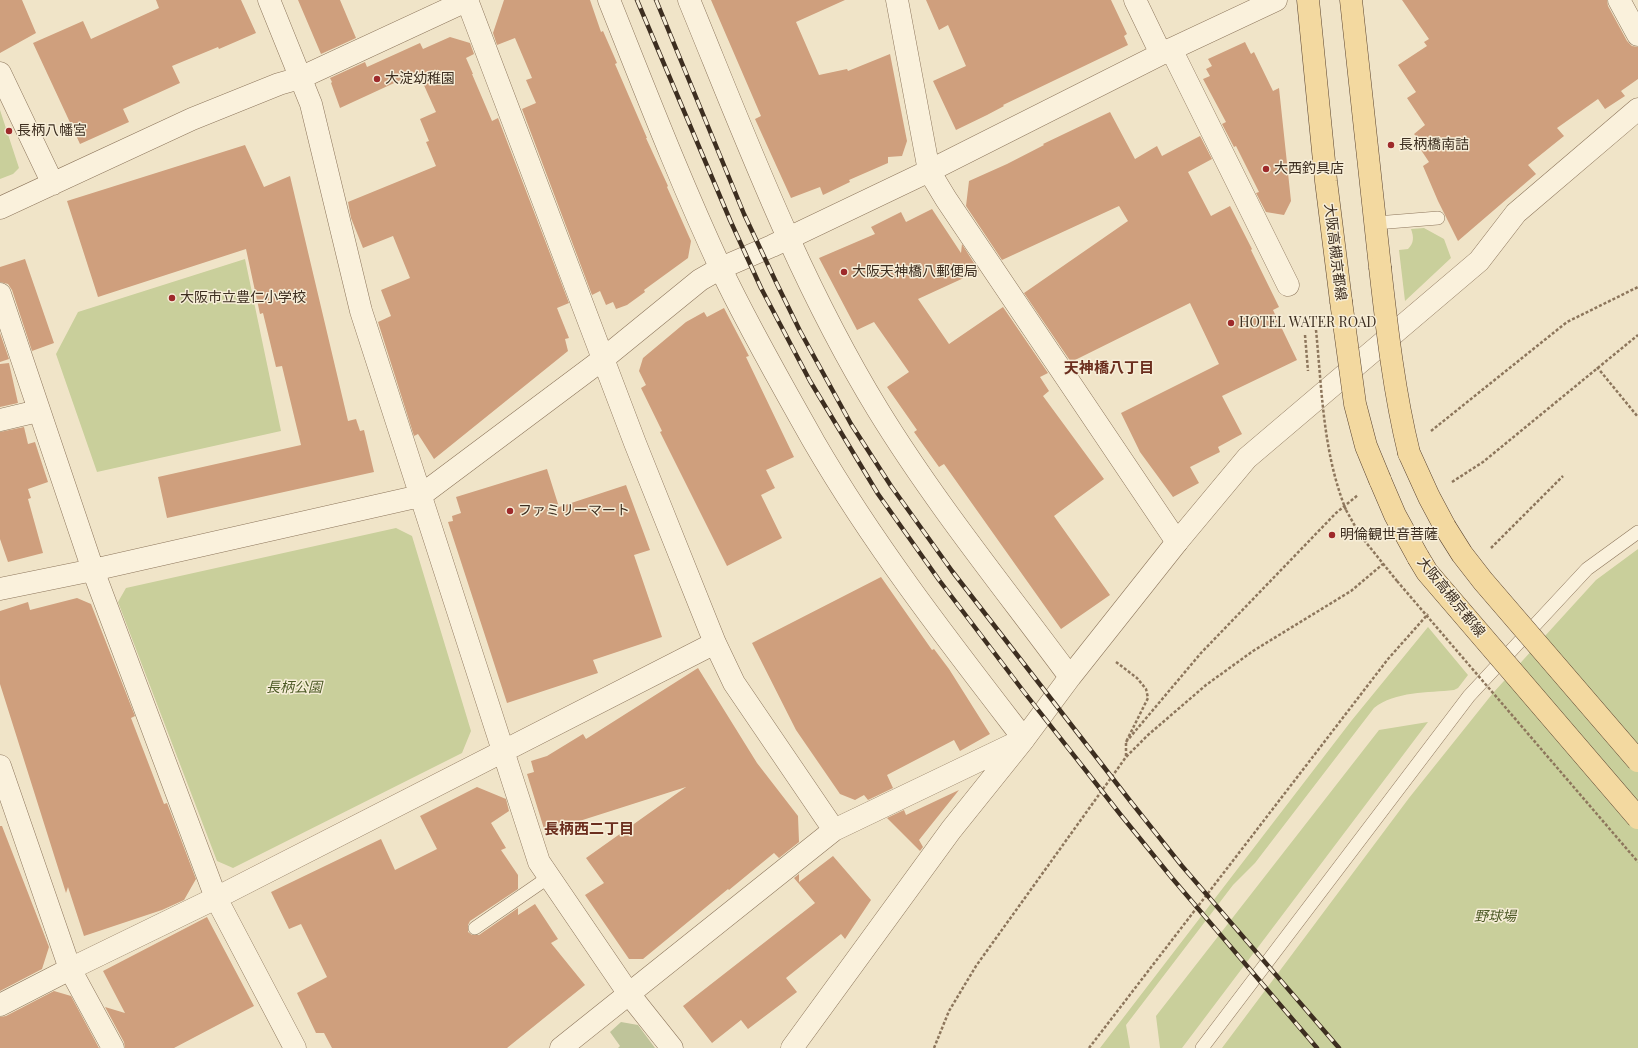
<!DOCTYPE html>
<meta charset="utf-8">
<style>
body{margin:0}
canvas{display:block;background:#f0e4c8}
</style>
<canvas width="1638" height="1048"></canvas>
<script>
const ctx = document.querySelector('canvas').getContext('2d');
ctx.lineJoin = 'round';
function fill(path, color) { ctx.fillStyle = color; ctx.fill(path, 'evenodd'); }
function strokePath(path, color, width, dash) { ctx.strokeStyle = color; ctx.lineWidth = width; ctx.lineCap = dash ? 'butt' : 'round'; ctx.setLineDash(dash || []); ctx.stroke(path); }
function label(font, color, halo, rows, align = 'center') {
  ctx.font = font + ' "Playfair Display","Noto Sans JP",serif'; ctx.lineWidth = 3; ctx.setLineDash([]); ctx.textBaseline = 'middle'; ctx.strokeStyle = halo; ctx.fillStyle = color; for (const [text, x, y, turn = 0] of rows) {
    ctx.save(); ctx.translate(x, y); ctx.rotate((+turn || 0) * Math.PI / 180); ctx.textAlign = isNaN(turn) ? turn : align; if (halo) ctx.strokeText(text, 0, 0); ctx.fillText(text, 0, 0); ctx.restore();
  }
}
fill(new Path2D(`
 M 0,110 L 19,168 L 13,174 L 0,179 Z
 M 1424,228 L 1444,239 L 1451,258 L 1405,301 L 1399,250 L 1408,249 C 1414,243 1414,237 1411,229 Z
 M 245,259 L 281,431 L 97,472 L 56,354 L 78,312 Z
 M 396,528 L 412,536 L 471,731 L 462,753 L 233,868 L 217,861 L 118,602 L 126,588 Z
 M 1638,549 L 1638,1048 L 1222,1048 L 1409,798 L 1493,693 L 1596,580 Z
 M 1428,627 L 1468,675 L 1458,688 L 1454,690 C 1428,693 1395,691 1374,708 L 1255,863 L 1233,885 L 1126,1025 L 1130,1048 L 1100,1048 L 1352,720 Z
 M 1428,722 L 1182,1048 L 1160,1048 L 1156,1016 L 1379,730 Z`), '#c9cf9b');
fill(new Path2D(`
 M 621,1022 L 638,1025 L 655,1048 L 618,1048 L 620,1046 L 610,1032 Z`), '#bfc49a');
fill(new Path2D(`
 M 0,0 L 22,0 L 36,33 L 0,53 Z
 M 156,0 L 241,0 L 256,33 L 219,49 L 218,47 L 172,66 L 180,83 L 123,109 L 129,122 L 80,144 L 33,43 L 83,21 L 91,39 L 159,8 Z
 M 298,0 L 340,0 L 356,38 L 321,54 Z
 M 504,0 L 590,0 L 601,32 L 603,31 L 617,63 L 615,64 L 647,138 L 646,138 L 668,186 L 667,187 L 691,241 L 688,258 L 644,290 L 645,292 L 627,305 L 616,309 L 613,302 L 606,305 L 600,291 L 592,295 L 522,109 L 536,103 L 526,80 L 532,78 L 515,38 L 497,45 L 493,33 Z
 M 711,0 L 845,0 L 796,22 L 819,75 L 847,69 L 848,71 L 890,54 L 907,141 L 902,156 L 888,157 L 888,163 L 849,180 L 850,182 L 823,195 L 820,187 L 791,198 L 755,119 L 761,116 Z
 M 926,0 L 1111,0 L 1127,34 L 1124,36 L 1128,45 L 1003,105 L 1004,106 L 987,115 L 956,130 L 933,81 L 966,66 L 948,25 L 939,30 Z
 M 1402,0 L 1607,0 L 1608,6 L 1627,41 L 1632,46 L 1638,47 L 1638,79 L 1621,91 L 1625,96 L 1605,109 L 1598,99 L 1557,128 L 1564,136 L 1528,165 L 1536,174 L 1458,241 L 1438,201 L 1423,166 L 1429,162 L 1421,150 L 1425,146 L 1414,134 L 1425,125 L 1407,98 L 1416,92 L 1398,65 L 1427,46 L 1424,42 L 1429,39 Z
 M 450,37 L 470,43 L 474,54 L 466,58 L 473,74 L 472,74 L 492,121 L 498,118 L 569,303 L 557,308 L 569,338 L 565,339 L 568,351 L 434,459 L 418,434 L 414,436 L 378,322 L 391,316 L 381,290 L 410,278 L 393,236 L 363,248 L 351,218 L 348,202 L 436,166 L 426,142 L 429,141 L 420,119 L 436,112 L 418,72 L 340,108 L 331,83 L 332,82 L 330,78 L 365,62 L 367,67 L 420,43 L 423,49 Z
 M 1245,42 L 1251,54 L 1254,52 L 1273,91 L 1279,88 L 1291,201 L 1284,215 L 1266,212 L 1256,193 L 1259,192 L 1236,146 L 1234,147 L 1222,124 L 1226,122 L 1203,79 L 1210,76 L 1206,69 L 1212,66 L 1208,59 Z
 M 1110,112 L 1135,159 L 1157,146 L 1162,156 L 1200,136 L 1212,159 L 1188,172 L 1211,216 L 1230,206 L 1252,249 L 1251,250 L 1279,307 L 1273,310 L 1297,360 L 1222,396 L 1242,434 L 1218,447 L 1220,452 L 1190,467 L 1199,483 L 1173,497 L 1140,452 L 1121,413 L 1219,364 L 1190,303 L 1071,362 L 1024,293 L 1128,221 L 1119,206 L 1002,260 L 966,206 L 969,181 L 1007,164 L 1044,145 L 1043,144 Z
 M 245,145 L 264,187 L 290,176 L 348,421 L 356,419 L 360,431 L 364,430 L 374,472 L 167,518 L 158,477 L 301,445 L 282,366 L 276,367 L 263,313 L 260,314 L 246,249 L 98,297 L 67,201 Z
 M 932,209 L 961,253 L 962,244 L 979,271 L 918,299 L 949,344 L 1003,307 L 1048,373 L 1040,377 L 1049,391 L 1043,396 L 1104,479 L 1054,516 L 1110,595 L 1061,629 L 944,464 L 939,467 L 914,432 L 917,430 L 887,387 L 909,372 L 874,322 L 857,330 L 819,258 L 875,234 L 871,227 L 901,212 L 906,222 Z
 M 25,259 L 54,343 L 32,351 L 12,290 L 8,284 L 0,282 L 0,267 Z
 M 724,308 L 749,356 L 746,357 L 794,457 L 766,470 L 775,488 L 761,495 L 782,538 L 727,566 L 660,432 L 662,431 L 641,388 L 646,385 L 639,371 L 643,358 L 686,322 L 704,312 L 707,317 Z
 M 0,333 L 9,359 L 0,362 Z
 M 9,363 L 18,403 L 0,407 L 0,364 Z
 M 24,427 L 28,444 L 35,442 L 48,482 L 28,489 L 31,498 L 28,499 L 43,553 L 8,562 L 0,539 L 0,432 Z
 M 547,469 L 559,507 L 626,485 L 650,550 L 634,555 L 662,637 L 593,660 L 598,673 L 507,703 L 448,522 L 453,521 L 452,516 L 461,513 L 456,497 Z
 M 881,577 L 932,650 L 934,649 L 949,669 L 990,734 L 960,751 L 954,740 L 887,775 L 893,788 L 868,800 L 864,795 L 855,800 L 840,794 L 796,730 L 752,643 Z
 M 77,598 L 91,604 L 135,716 L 131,718 L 164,804 L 167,803 L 196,879 L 184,900 L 162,910 L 84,936 L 68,887 L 66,893 L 0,684 L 0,611 L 28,602 L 30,610 Z
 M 698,668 L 757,763 L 798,816 L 799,842 L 779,858 L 774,853 L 729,890 L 728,889 L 643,959 L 629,959 L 585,895 L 604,883 L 586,858 L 686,787 L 545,832 L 527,774 L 534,772 L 531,761 L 547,756 L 583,734 L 586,739 Z
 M 477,787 L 506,799 L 509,811 L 491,823 L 506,848 L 501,850 L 518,875 L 518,889 L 470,921 L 468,925 L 468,932 L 472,935 L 479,935 L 518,908 L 518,915 L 535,904 L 558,939 L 551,943 L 585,985 L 507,1048 L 332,1048 L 324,1033 L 316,1033 L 297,993 L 327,977 L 301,924 L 289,929 L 271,892 L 381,839 L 395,870 L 437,849 L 420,816 Z
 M 959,790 L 919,840 L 923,847 L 920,851 L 887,818 L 904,810 L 906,815 Z
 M 0,826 L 2,826 L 49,947 L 42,969 L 0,991 Z
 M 833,856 L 871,900 L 845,939 L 841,934 L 786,978 L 797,992 L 748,1029 L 741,1020 L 712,1043 L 683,1006 L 815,903 L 794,878 L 799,874 L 799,882 Z
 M 207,917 L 254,1006 L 174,1048 L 125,1048 L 124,1042 L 105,1007 L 125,1013 L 103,971 Z
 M 54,991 L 71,996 L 99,1048 L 0,1048 L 0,1017 L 6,1016 Z`), '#cf9f7d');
const service = new Path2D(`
 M 1376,223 L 1438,218
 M 475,928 L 549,877
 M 1202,1048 L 1469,696 L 1587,569 L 1638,532`);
const minor = new Path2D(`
 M 269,0 L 311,104 L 361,311 L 539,862 L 629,994 L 672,1048
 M 467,0 L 635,443 L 715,643 L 734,683 L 834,830
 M 689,0 C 746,139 799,281 878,410 C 935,503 1005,589 1070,677
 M 1135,0 L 1161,54
 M 1619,0 L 1638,35
 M 1171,49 L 1288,285
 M 0,73 L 53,184
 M 0,208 L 192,119 L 279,84 L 300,78 L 468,0
 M 0,294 L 93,570 L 216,898 L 295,1048
 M 0,420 L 38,411
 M 0,589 L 93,570 L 420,496 L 603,359 L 700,280 L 721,268 L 772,246 L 929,171 L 1161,54 L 1276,0
 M 0,766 L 70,969 L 113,1048
 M 0,1005 L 70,969 L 216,898 L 715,643
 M 561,1048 L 834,830 L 1024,739 C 950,643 875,547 814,442 C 782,385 749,328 721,269 C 680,181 645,90 609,0
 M 792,1048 L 951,830 L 1024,739 L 1070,677 L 1177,542 L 1247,458 L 1479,261 L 1516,213 L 1638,109`);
const tertiary = new Path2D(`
 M 897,0 L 929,171 L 946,199 L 1177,542`);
const primary = new Path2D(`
 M 1308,0 L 1326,181 L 1341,301
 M 1351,0 L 1380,267
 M 1409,453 L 1429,497 L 1445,527
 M 1380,480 L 1395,515 L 1418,557`);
strokePath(service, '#8d765c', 14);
strokePath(minor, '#8d765c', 23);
strokePath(tertiary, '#8d765c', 23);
strokePath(primary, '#5b4430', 23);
strokePath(new Path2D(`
 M 1305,335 L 1308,371
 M 1597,367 L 1638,417
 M 1431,431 L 1567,322 L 1638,287
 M 1452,482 L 1483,462 L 1638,335
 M 1346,510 L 1360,535 L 1397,581
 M 1491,548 L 1563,476
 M 1116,662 L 1137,678 L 1146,689 L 1148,698 L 1126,742 L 1126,757
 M 1126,742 L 1201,653 L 1336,513 L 1358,495
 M 934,1048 L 949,1011 L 976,966 L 1126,757 L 1148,735 L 1206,685 L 1253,651 L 1351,591 L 1383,564
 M 1089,1048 L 1388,659 L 1428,614`), '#8d765c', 2.5, [3, 2]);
strokePath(service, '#faf1dc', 13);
strokePath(minor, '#faf1dc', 22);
strokePath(tertiary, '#faf1dc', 22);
strokePath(primary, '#f3d9a0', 22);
const rail = new Path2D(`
 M 637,0 L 730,220 L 761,288 L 810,381 L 878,494 L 939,580 L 1024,692 L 1120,814 L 1172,878 L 1317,1048
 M 656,0 L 744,214 L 776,282 L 800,331 L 851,424 L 891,486 L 952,571 L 1131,802 L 1182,866 L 1339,1048`);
strokePath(rail, '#3d2e20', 4.5);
strokePath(rail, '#f7eed8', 3, [9]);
const primaryBridge = new Path2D(`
 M 1380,267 C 1387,329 1394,392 1409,453
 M 1341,301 L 1355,404 L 1366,446 L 1380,480
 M 1445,527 L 1462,554 L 1483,581 L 1638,761
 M 1418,557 L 1427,572 L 1638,818`);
strokePath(primaryBridge, '#5b4430', 23, []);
strokePath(new Path2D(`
 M 1316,330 C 1322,391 1323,453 1346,510
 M 1397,581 L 1638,862`), '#8d765c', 2.5, [3, 2]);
strokePath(primaryBridge, '#f3d9a0', 22);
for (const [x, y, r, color] of [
 [377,79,4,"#9e2a2b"],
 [9,131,4,"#9e2a2b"],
 [1391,145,4,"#9e2a2b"],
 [1266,169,4,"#9e2a2b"],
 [844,272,4,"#9e2a2b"],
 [172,298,4,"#9e2a2b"],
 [1231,323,4,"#9e2a2b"],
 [510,511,4,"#9e2a2b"],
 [1332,535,4,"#9e2a2b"]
]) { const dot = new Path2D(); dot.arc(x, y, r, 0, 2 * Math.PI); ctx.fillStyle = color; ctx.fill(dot); strokePath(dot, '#f7eed8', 1.5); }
label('14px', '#3d2e20', '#f7eed8', [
 ["大淀幼稚園",385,79],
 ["長柄八幡宮",17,131],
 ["長柄橋南詰",1399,145],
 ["大西釣具店",1274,169],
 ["大阪天神橋八郵便局",852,272],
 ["大阪市立豊仁小学校",180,298],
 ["HOTEL WATER ROAD",1239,323],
 ["ファミリーマート",518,511],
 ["明倫観世音菩薩",1340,535]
], 'left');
label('14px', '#3d2e20', '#f7eed8', [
 ["大阪高槻京都線",1335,252,83],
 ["大阪高槻京都線",1451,597,51]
]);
label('italic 14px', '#4d5a26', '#f7eed8', [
 ["長柄公園",294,688],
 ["野球場",1495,917]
]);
label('bold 15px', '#6b2e1e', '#f7eed8', [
 ["天神橋八丁目",1109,368],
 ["長柄西二丁目",589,829]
]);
</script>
